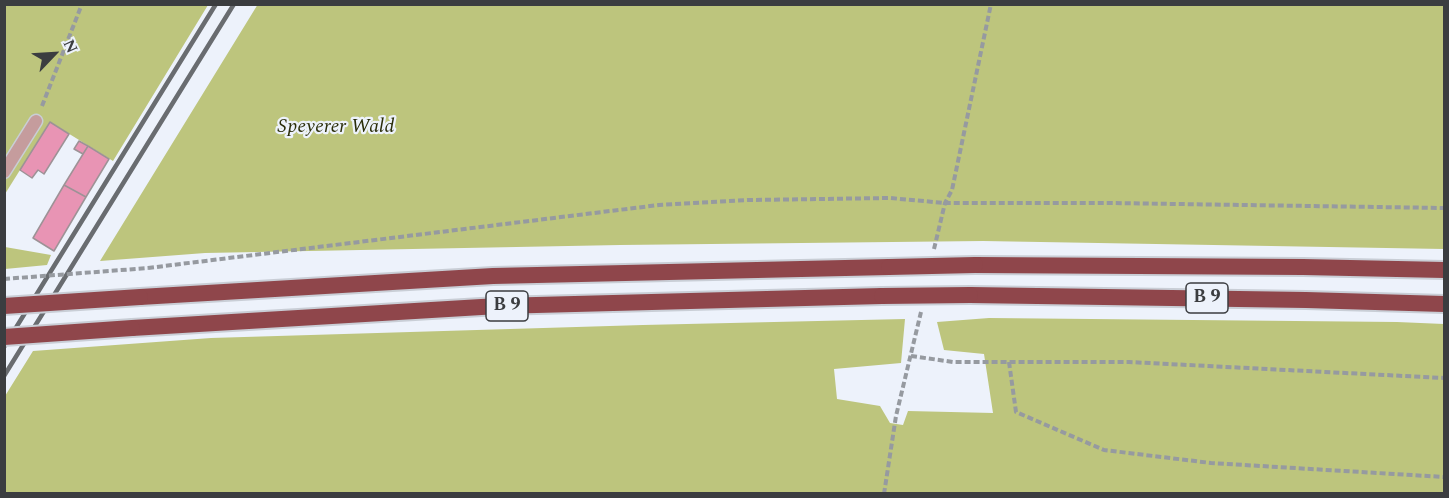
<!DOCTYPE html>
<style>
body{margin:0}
#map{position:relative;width:1449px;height:498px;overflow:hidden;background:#edf2fb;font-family:Spectral,serif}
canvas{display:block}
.frame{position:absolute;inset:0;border:6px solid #3b3d40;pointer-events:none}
.north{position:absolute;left:24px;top:24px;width:60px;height:60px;-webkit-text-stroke:4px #edf2fb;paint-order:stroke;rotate:65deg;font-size:16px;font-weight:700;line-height:24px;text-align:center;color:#3b3d40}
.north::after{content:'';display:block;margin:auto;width:21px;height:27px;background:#3b3d40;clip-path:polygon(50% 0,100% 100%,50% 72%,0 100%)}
</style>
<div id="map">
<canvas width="1449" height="498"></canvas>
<div class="frame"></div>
<div class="north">N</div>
</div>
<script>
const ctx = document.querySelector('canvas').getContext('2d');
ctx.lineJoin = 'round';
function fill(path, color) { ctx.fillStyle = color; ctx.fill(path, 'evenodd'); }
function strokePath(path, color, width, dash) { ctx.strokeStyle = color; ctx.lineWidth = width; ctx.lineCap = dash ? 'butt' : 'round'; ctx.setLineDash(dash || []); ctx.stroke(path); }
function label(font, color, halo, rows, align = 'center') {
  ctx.font = font + ' Spectral,serif'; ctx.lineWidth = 4.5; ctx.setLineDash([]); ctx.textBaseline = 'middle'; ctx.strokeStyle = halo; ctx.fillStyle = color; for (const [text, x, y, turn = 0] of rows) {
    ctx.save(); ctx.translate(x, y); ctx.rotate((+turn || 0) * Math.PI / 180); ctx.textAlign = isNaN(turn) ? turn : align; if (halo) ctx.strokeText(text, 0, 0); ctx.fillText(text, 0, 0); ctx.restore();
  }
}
fill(new Path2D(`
 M 258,4 L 1444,5 L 1444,249 L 983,241 L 620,245 L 205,253 L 100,261 Z
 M 5,5 L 208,5 L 113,161 L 50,122 L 5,194 Z
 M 5,247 L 51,255 L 47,265 L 5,269 Z
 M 989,318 L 1397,322 L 1444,324 L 1444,493 L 5,493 L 5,396 L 33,351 L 211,338 L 643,325 L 905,319 L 901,363 L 834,369 L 837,399 L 880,406 L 890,423 L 903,425 L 908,411 L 993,413 L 984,354 L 944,350 L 937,322 Z`), '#bdc57d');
const building = new Path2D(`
 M 50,122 L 69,134 L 44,174 L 38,170 L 32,178 L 20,170 Z
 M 79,141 L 88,146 L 83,154 L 74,149 Z
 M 88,146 L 109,159 L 86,197 L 64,185 Z
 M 64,185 L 86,197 L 54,251 L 33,238 Z`);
fill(building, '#e894b4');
strokePath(building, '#9d9296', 1.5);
const service = new Path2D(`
 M 4,172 L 36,121`);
const trunk = new Path2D(`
 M 975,265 L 1303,267 L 1444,270
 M 970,295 L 1306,300 L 1444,304
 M 140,297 L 493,276 L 889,267
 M 132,328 L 498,306 L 882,296`);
strokePath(service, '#c9ced6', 15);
strokePath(trunk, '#c9ced6', 20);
strokePath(new Path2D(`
 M 42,106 L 82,4
 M 934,249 L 945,203 L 952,190 L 991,4
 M 148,268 L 659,205 L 749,200 L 890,198 L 945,203 L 1110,203 L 1444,208
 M 911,356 L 953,362 L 1129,362 L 1444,378
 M 1009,362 L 1016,412 L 1104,450 L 1211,463 L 1444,477
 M 884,494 L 896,416 L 921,312`), '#969aa0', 4, [6, 3]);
strokePath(service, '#c59c9d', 12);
strokePath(trunk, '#8f464b', 16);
strokePath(new Path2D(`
 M 4,347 L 216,4
 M 4,376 L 234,4`), '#696c70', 4.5);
const trunkBridge = new Path2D(`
 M 889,267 L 975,265
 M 882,296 L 970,295
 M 4,306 L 140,297
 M 4,337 L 132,328`);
strokePath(trunkBridge, '#c9ced6', 20, []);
strokePath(new Path2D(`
 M 4,279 L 148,268`), '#969aa0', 4, [6, 3]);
strokePath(trunkBridge, '#8f464b', 16);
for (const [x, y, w] of [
 [1207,298,42],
 [507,306,42]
]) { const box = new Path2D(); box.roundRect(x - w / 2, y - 15, w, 30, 4.5); ctx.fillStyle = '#edf2fb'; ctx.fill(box); strokePath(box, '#3b3d40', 1.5); }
label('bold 18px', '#3b3d40', null, [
 ["B 9",1207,298],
 ["B 9",507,306]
]);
label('italic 20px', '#2a2d09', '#edf2fb', [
 ["Speyerer Wald",336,128]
]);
</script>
